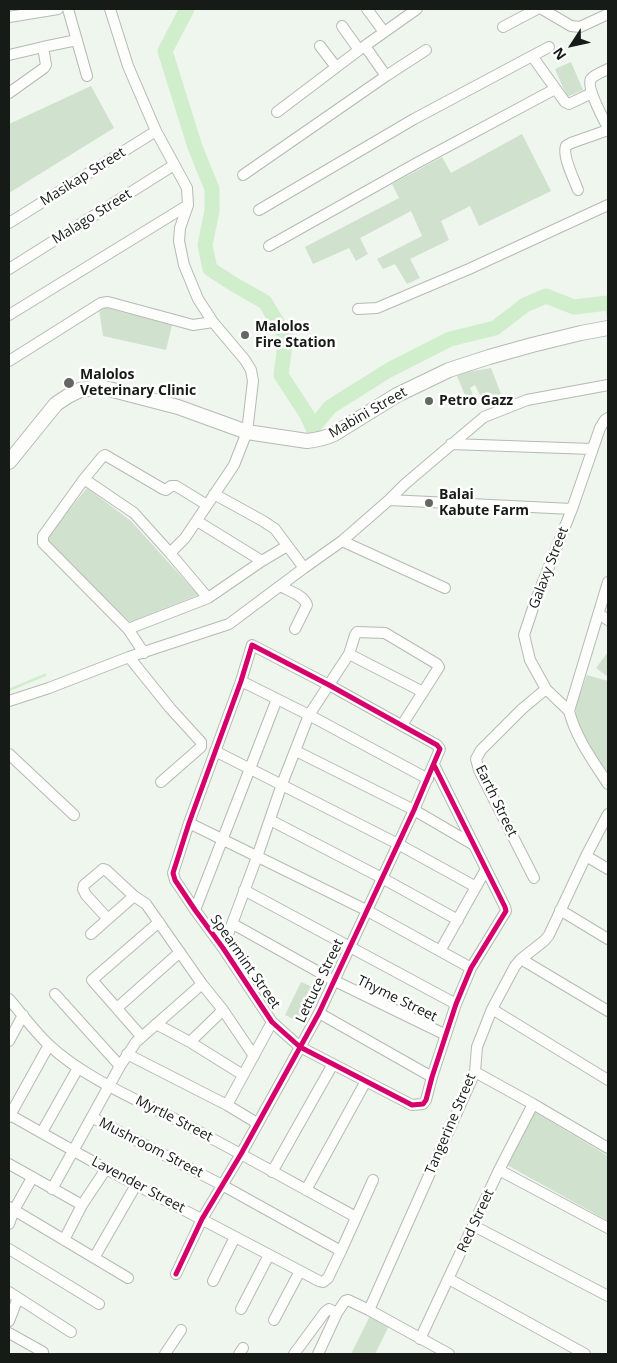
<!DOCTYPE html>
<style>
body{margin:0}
#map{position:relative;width:617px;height:1363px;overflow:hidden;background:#eff6ee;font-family:"Open Sans",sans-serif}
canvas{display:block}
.frame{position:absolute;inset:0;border:10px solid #171b17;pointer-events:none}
.north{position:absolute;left:547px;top:20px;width:50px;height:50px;-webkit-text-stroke:4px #fff;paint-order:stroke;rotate:235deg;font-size:14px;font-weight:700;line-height:20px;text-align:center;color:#171b17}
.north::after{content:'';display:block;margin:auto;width:18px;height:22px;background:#171b17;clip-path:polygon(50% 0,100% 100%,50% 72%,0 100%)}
</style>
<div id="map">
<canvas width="617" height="1363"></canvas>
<div class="frame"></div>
<div class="north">N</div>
</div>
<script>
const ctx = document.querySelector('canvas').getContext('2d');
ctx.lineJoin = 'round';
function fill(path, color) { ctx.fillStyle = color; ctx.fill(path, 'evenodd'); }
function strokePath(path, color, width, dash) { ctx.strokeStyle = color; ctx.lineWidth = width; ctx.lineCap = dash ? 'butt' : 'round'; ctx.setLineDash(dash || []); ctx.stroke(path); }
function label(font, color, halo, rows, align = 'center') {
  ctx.font = font + ' "Open Sans",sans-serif'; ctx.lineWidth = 5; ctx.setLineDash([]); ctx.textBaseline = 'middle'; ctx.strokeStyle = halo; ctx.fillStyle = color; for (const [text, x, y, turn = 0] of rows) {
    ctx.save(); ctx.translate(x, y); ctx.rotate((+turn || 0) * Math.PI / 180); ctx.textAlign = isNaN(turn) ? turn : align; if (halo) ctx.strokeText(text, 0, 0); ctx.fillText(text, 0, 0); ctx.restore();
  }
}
fill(new Path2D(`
 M 571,62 L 583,90 L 567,97 L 555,69 Z
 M 91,86 L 114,128 L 9,193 L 9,124 Z
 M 522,134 L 551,191 L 479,226 L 470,206 L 441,221 L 449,240 L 410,259 L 420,278 L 407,284 L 395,264 L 383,269 L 377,259 L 422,236 L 411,211 L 360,238 L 368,254 L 356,261 L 349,248 L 313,264 L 305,247 L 399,198 L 392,184 L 442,157 L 451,173 Z
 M 103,307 L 172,325 L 166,350 L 103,336 L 99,309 Z
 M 491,368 L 501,394 L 491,398 L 489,396 L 482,399 L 475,385 L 470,388 L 476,402 L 469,405 L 457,376 L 467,372 Z
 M 87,488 L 131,521 L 198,595 L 130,622 L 45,539 Z
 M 608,652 L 608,677 L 596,668 Z
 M 587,675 L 608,681 L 608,775 C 600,761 573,724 576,709 C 578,697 583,686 587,675 Z
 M 301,982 L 320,990 L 304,1024 L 285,1015 Z
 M 533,1111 L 608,1156 L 608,1221 L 507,1165 Z
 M 370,1316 L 389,1326 L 375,1354 L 351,1354 Z`), '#d0e1ce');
strokePath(new Path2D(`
 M 605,303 L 608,316
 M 9,690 L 45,675`), '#d0eecc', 2.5);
strokePath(new Path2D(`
 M 187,9 L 165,51 L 195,147 L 212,189 L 212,211 L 205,245 L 210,269 L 235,285 L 265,302 L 286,337 L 281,375 L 307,415 L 313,428 L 330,407 L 389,370 L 450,339 L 495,328 L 525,305 L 546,296 L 574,307 L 608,303`), '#d0eecc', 15);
const minor = new Path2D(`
 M 68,9 L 87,76
 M 110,9 L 128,66 L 156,131 L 187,188 L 188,205 L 180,228 L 179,241 L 184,265 L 198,299 L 213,322 L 245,360 L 251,370 L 253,381 L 247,432 L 234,465 L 185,538 L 170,553
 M 367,9 L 384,32
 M 542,9 L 571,26 L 580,27 L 608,14
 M 9,17 L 58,9
 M 342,26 L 359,50
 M 503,27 L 537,9
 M 320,46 L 336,67
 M 365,46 L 386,76
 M 9,55 L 43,47 L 77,40
 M 532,56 L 565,102 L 569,104 L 571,103 L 592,93
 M 608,69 C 603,72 595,74 591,79 C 586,87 604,120 608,128
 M 9,93 L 44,68 L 46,65 L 43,47
 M 277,112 L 359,50 L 417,9
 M 243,175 L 386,76 L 426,50
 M 578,190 C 574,179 562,156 566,146 L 571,143 L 608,130
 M 259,210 L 414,119 L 549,47
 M 9,223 L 156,131
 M 269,246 L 415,164 L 555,89
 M 9,269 L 174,165
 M 358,309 L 377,308 L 469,269 L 608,205
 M 9,315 L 188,205
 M 9,361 L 101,303 L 108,302 L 193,325 L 213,322
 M 451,444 L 592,449
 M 84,479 L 134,513 L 170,553 L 208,598
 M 214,494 L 263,521 L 275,529 L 304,568 L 342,541 L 445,588
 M 389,500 L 572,509
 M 197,521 L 262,561 L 208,598 L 128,629 L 46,546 L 43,543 L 43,536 L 84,479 L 103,456 L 105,455 L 163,489 L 166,490 L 171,486 L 176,486 L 207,505
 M 342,541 L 389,500 L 405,484 L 484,417 L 527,400 L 608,385
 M 262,561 L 287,546
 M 608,582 L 569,711 C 576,738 593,761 608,784
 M 280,586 C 289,591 304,595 307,605 L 295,629
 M 599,614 L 608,620
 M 128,629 L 144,653
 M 349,654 L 423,692
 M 129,657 L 170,708 L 201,742 L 201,747 L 161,782
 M 241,681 L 309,715 L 428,779
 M 9,701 L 49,688 L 129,657 L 229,624 L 304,568
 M 569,711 L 546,689 L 530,660 L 524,635 L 535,602 L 572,509 L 600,428 L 605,420 L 608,418
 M 215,751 L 398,844 L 476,887
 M 296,751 L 414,810 L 474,845
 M 9,754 L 74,815
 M 270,820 L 382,878 L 458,920
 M 189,823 L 366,910 L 471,968
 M 586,856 L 608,869
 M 534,878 L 479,770 L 476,759 L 481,750 L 522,709 L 546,689
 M 244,890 L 456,1004
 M 195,910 L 277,699
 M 560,910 L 608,939
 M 108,919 L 86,895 L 83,889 L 84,885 L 103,869 L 106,870 L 134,896 L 146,904 L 202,984 L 223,1010 L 254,1056
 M 233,924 L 333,980 L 446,1035
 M 91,934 L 134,896
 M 223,948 L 257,857 L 282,784 L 309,715 L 349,654 L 355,635 L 357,632 L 385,633 L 437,664 L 439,667 L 402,725
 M 440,951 L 486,869
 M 521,959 L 608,1011
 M 55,994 L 120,1066
 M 9,999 C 22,1014 34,1031 49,1045 C 83,1077 137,1100 179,1121 C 238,1152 297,1185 356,1217
 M 117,1008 L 180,952
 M 492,1009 L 608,1080
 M 319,1013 L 432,1077
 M 156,1024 L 190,1042 L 243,1075
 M 141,1036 L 92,980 L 159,922
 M 9,1041 L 23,1015
 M 190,1042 L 223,1010
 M 127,1054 L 227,1105 L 257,1123
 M 475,1072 L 533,1104 L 608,1148
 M 227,1105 L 272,1022
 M 10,1115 L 106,1169 L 319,1281 L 323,1282 L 328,1278 L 341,1251 L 373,1180
 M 9,1117 L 49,1045
 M 93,1118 L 222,1185 L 341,1251
 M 42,1132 L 78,1068
 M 9,1164 L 82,1205
 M 499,1170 L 608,1228
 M 272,1172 L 333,1064
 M 52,1189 L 120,1066 L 136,1042 L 202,984
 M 306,1190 L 366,1081
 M 9,1207 L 128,1278
 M 9,1224 L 14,1210 L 32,1178
 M 474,1226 L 608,1296
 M 64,1240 L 82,1205 L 106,1169
 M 9,1249 L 99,1304
 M 94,1258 L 136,1185
 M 176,1274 L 202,1219 L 241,1154 L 319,1013 L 414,810 L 440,749 L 437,745 L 329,685 L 252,645 L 241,681 L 189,823 L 173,873 L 175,880 L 195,910 L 223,948 L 272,1022 L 300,1047 L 412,1105 L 423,1104 L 426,1100 L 432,1077 L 456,1004 L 471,968 L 506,911 L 505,907 L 434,765
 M 449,1279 L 585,1354
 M 213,1281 L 235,1237
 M 9,1292 L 71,1332
 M 241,1309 L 269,1255
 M 369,1310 L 475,1072 L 477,1047 L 492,1009 L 515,966 L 521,959 L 544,941 L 549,935 L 586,856 L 608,814
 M 274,1320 L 300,1271
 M 9,1321 L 18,1298
 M 9,1333 L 43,1352
 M 420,1339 L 499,1170 L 533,1104
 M 165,1354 L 181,1330
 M 239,1354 L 243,1348
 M 294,1354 L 325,1312 L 329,1309 L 337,1313
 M 318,1354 L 337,1313 L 345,1301 L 348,1300 L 369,1310 L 449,1354`);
const secondary = new Path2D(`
 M 9,462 L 56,404 L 68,396 L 80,390 L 101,387 L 178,407 L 247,432 L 307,441 C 317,440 325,438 334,434 L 397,395 L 449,370 L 489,357 L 532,345 L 581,333 L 608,328`);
strokePath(minor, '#b5bab4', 12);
strokePath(secondary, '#b5bab4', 16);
strokePath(minor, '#fdfefc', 10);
strokePath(secondary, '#fdfefc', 14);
strokePath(new Path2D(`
 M 176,1274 L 202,1219 L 241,1154 L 319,1013 L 414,810 L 440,749 L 437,745 L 329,685 L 252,645 L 241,681 L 189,823 L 173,873 L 175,880 L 195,910 L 223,948 L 272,1022 L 300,1047 L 412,1105 L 423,1104 L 426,1100 L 432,1077 L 456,1004 L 471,968 L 506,911 L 505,907 L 434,765`), '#d6006c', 5);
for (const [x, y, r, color] of [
 [245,335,5,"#636862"],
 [69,383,6,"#636862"],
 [429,401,5,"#636862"],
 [429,503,5,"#636862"]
]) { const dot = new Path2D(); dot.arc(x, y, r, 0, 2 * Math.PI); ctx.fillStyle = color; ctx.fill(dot); strokePath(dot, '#fff', 2); }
label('14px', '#171b17', '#fff', [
 ["Masikap Street",83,177,-32],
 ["Malago Street",92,217,-32],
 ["Mabini Street",368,413,-30],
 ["Galaxy Street",549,568,-69],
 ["Earth Street",496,801,64],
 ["Spearmint Street",245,962,55],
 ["Lettuce Street",320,981,-64],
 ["Thyme Street",397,999,26],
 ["Myrtle Street",174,1119,27],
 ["Tangerine Street",451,1124,-67],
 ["Mushroom Street",151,1148,27],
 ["Lavender Street",138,1185,28],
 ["Red Street",476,1221,-65]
]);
label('bold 14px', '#171b17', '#fff', [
 ["Malolos",255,327],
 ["Fire Station",255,343],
 ["Malolos",80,375],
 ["Veterinary Clinic",80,391],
 ["Petro Gazz",439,401],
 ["Balai",439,495],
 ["Kabute Farm",439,511]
], 'left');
</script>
